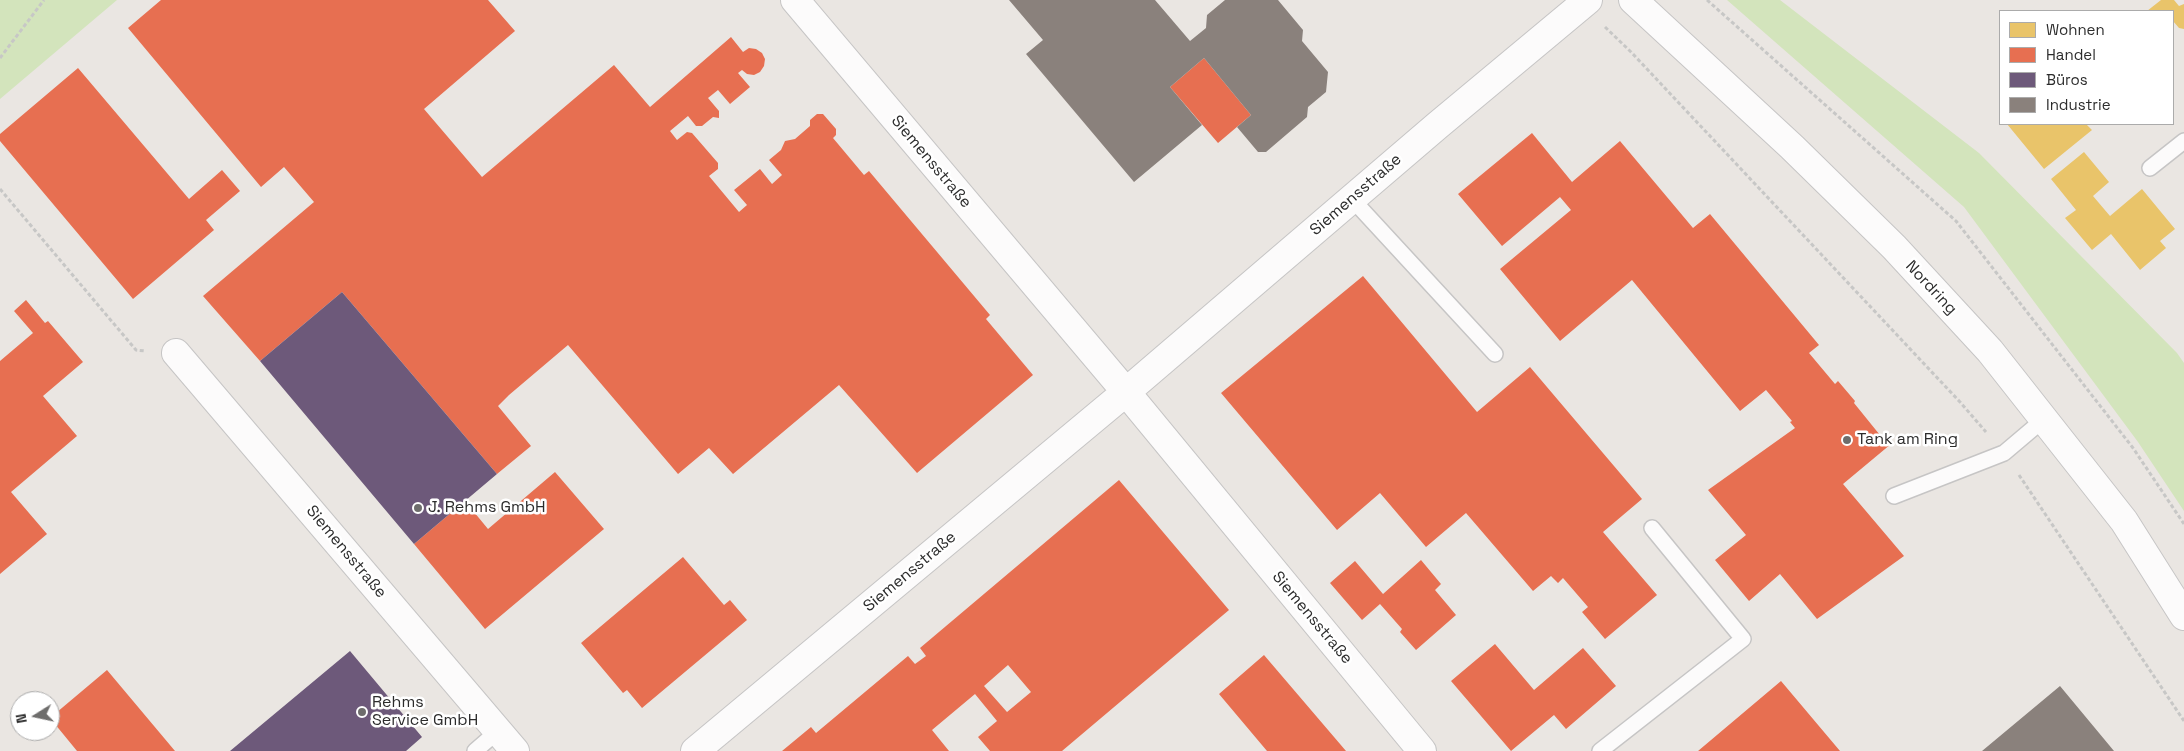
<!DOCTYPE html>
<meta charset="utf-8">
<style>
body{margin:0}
#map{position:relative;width:2184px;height:751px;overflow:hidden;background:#eae6e2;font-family:"Space Grotesk",sans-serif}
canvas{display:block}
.legend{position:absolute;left:1999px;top:10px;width:175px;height:115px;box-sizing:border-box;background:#fff;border:1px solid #ababab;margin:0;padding:6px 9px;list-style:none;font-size:15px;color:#2c2c2c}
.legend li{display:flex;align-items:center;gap:10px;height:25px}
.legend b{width:25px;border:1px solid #ababab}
.north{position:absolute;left:10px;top:691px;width:50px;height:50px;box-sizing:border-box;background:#fff;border:1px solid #ababab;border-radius:50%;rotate:260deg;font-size:14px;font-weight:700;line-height:20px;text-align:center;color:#2c2c2c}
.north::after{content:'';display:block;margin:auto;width:18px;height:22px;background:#6e6d6c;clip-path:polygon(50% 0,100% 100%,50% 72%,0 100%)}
</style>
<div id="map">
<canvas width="2184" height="751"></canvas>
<ul class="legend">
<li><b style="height:14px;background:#e9c46a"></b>Wohnen</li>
<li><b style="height:14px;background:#e76f51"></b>Handel</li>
<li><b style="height:14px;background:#6d597a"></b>Büros</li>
<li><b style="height:14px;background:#8a817c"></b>Industrie</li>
</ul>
<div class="north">N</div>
</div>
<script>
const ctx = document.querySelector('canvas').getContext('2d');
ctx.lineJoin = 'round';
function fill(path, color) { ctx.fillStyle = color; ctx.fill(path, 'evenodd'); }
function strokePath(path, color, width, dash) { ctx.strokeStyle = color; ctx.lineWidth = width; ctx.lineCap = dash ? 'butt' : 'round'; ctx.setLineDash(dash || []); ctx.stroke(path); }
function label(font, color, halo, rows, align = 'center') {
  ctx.font = font + ' "Space Grotesk",sans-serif'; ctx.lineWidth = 5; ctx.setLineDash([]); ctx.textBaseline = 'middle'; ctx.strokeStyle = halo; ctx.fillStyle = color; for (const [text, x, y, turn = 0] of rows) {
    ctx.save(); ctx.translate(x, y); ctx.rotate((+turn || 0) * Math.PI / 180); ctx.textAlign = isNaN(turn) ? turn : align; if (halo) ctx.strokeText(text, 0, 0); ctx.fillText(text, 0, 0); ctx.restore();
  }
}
fill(new Path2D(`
 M 0,0 L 117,0 L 0,99 Z
 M 1727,0 L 1780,0 L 1979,153 L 2177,353 L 2184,363 L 2184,511 L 2138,442 L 1964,207 Z`), '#d3e4bc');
fill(new Path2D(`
 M 2161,0 L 2174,0 L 2179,6 L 2184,4 L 2184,29 L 2179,28 L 2173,21 L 2173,11 L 2147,11 Z
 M 2007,124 L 2086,124 L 2092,130 L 2044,169 Z
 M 2084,152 L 2109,182 L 2093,196 L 2110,216 L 2142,189 L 2175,229 L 2160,241 L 2166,248 L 2140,270 L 2111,234 L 2092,250 L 2065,218 L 2076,210 L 2051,179 Z`), '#e9c46a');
fill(new Path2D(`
 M 161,0 L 488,0 L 515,31 L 424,109 L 482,177 L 614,65 L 650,107 L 731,37 L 743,52 L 749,48 L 756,49 L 762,53 L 765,59 L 764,66 L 760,72 L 754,75 L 747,74 L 742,70 L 738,73 L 750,87 L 730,104 L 718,90 L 708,98 L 719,111 L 719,118 L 713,117 L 702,126 L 696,126 L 688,116 L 670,131 L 677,140 L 687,132 L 692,133 L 718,163 L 718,169 L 709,176 L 739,212 L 747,205 L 734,190 L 760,169 L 772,184 L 782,175 L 769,160 L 781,150 L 785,141 L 795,139 L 810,126 L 810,120 L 817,114 L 823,114 L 836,129 L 836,135 L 833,138 L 864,175 L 869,171 L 990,315 L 986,319 L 1033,375 L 917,473 L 839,385 L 733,474 L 709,448 L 678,474 L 568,345 L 509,395 L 498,406 L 531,446 L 497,474 L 342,292 L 260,361 L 203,296 L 314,202 L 284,167 L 261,187 L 128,28 Z
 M 1204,58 L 1251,115 L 1218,143 L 1170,87 Z
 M 78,68 L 189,199 L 222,170 L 240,191 L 206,220 L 214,230 L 133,299 L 0,141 L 0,134 Z
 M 1532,133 L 1572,182 L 1620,141 L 1693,228 L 1710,214 L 1819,345 L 1809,353 L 1835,384 L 1838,381 L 1855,401 L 1854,403 L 1888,445 L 1891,444 L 1843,484 L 1904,556 L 1817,619 L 1780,574 L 1749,601 L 1715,560 L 1746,535 L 1708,490 L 1795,428 L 1790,422 L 1792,421 L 1766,390 L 1740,411 L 1632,280 L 1560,341 L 1500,269 L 1571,210 L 1560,197 L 1502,246 L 1458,194 Z
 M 1363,276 L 1477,412 L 1530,367 L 1642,499 L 1603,532 L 1657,595 L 1605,639 L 1582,612 L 1588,607 L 1563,578 L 1558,583 L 1551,576 L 1533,591 L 1466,513 L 1426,547 L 1380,493 L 1337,530 L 1221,393 Z
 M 26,300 L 45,323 L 48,321 L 83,362 L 43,396 L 77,436 L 11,492 L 47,534 L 0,574 L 0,361 L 33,333 L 14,311 Z
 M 555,472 L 604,529 L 485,629 L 414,544 L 465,501 L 488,529 Z
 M 1119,480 L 1229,610 L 1062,751 L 990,751 L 978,737 L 997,721 L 975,694 L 932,730 L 949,751 L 782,751 L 811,727 L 816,733 L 908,656 L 915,664 L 926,656 L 920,648 ZM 1008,665 L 1031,692 L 1007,712 L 984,686 Z
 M 683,557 L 724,605 L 730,600 L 747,620 L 642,708 L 627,690 L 623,693 L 581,643 Z
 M 1421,560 L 1441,584 L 1435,590 L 1456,615 L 1416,650 L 1400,632 L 1402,629 L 1380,604 L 1362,620 L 1330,583 L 1355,561 L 1383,594 Z
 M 1495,644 L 1534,690 L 1583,648 L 1616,686 L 1566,729 L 1554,715 L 1511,751 L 1451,681 Z
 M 1264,655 L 1346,751 L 1267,751 L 1219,694 Z
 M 107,670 L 175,751 L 77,751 L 50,718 Z
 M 1781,681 L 1840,751 L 1698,751 Z`), '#e76f51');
fill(new Path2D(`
 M 342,292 L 497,474 L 414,544 L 260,361 Z
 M 350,651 L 422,737 L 406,751 L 230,751 Z`), '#6d597a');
fill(new Path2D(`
 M 1009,0 L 1155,0 L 1190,41 L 1206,28 L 1207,15 L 1225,0 L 1278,0 L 1303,30 L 1302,41 L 1328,72 L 1326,92 L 1308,107 L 1307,117 L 1266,152 L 1258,152 L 1237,127 L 1251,115 L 1204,58 L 1170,87 L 1202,125 L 1134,182 L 1026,54 L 1043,40 Z
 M 2060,686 L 2114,751 L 1982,751 Z`), '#8a817c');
const lane = new Path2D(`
 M 2150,168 L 2184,141
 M 1352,199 L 1495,354
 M 1894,496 L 2004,453 L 2043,420
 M 475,751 L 498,731
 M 1600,751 L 1743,639 L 1652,528`);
const street = new Path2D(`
 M 795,0 L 1126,392 L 1422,751
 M 176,353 L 515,751
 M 695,751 L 1126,392 L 1438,125 L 1588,0`);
const secondary = new Path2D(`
 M 1633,0 L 1792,147 L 1894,247 L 1990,351 L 2124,521 L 2184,616`);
strokePath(lane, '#c6c5c5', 18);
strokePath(street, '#c6c5c5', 30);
strokePath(secondary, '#c6c5c5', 30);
strokePath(new Path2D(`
 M 1707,0 L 1956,221 L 2133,448 L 2184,524
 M 1605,27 L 1631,52 L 1960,402 L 1986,432
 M 0,58 L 44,0
 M 0,189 L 136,350 L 145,351
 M 2019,475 L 2184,721`), '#c7c7c6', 3, [4, 2.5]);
strokePath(lane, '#fcfbfb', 15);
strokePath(street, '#fcfbfb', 28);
strokePath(secondary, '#fcfbfb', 28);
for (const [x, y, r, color] of [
 [1847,440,5,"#6e6d6c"],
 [418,508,5,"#6e6d6c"],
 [362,712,5,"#6e6d6c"]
]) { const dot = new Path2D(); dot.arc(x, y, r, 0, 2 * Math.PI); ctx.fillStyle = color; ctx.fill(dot); strokePath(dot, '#fff', 2); }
label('16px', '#2c2c2c', '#fff', [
 ["Siemensstraße",931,162,50],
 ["Siemensstraße",1356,195,-41],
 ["Nordring",1931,288,47],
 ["Siemensstraße",346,552,50],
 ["Siemensstraße",910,572,-40],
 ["Siemensstraße",1312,618,50]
]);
label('16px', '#2c2c2c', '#fff', [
 ["Tank am Ring",1857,440],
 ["J. Rehms GmbH",428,508],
 ["Rehms",372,703],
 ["Service GmbH",372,721]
], 'left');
</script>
